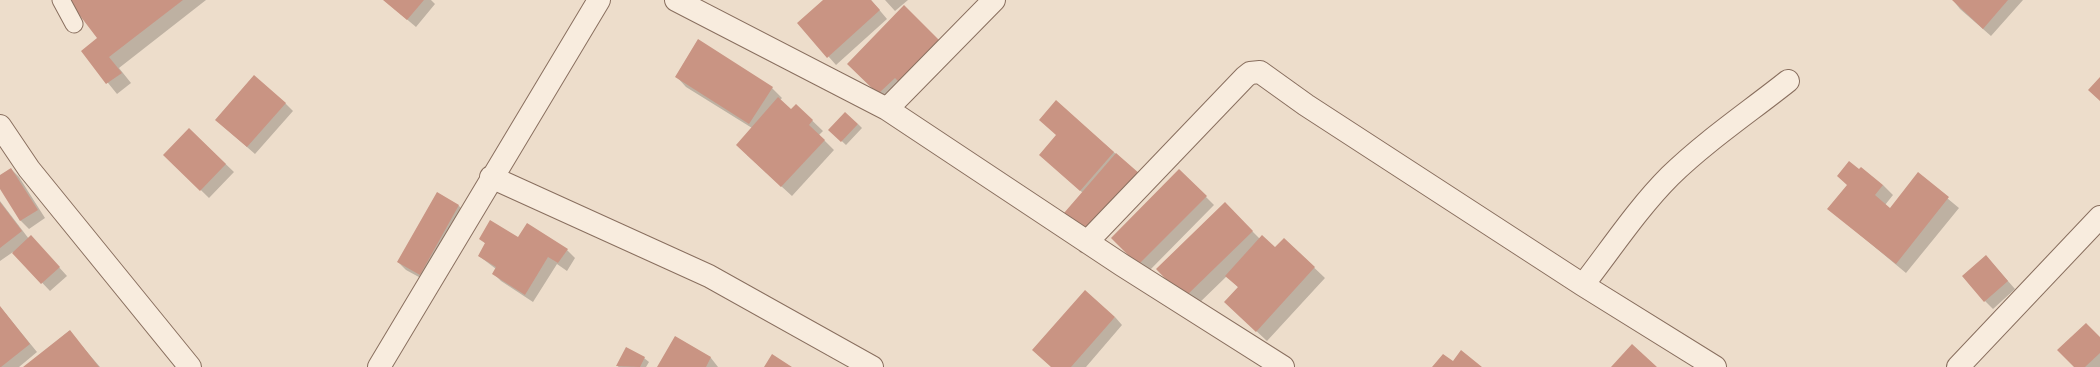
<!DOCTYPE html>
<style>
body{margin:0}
canvas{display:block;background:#edddcb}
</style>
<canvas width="2100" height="367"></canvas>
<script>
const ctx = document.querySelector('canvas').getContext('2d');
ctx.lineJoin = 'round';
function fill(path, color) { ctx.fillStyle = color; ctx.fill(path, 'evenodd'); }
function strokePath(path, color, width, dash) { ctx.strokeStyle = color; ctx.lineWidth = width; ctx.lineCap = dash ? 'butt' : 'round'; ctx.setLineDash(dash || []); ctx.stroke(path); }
fill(new Path2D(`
 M 69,0 L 206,0 L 119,68 L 131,83 L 117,94 L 82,51 L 99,38 Z
 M 384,0 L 431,0 L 435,4 L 416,27 Z
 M 825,0 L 871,0 L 887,19 L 836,65 L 799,23 Z
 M 885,0 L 908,0 L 895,11 Z
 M 1953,0 L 2023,0 L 1991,36 L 1960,9 Z
 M 904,7 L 911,93 L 889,104 L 849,64 Z
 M 676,76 L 772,88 L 782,98 L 780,100 L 791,110 L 796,105 L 823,131 L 819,135 L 834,150 L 792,196 L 747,155 L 752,128 L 686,87 Z
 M 1056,102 L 1116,154 L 1083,193 L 1048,162 L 1057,136 Z
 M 285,103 L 293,111 L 255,154 L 224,127 Z
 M 858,124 L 862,128 L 846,145 L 830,130 Z
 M 189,129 L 234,172 L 209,198 L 165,155 Z
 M 11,169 L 19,177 L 45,218 L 29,229 L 21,221 L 0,187 L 0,176 Z
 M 1179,170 L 1214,205 L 1147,273 L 1112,238 Z
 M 1918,174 L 1959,208 L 1906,273 L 1829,209 L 1848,186 L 1883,185 L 1893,195 L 1885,205 L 1891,209 Z
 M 437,194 L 459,206 L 467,214 L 428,282 L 406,270 L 398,262 Z
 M 0,201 L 29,239 L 39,245 L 67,276 L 50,291 L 13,252 L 0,261 Z
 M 1235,214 L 1260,239 L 1275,248 L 1284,239 L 1325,278 L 1267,341 L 1236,312 L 1239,288 L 1227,276 L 1195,307 L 1185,297 Z
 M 480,239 L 567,250 L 575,258 L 567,271 L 557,264 L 533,302 L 501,281 L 493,273 L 496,269 L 479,256 L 486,244 Z
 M 1993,264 L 2015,289 L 1993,309 L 1985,301 Z
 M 1,308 L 37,352 L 19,367 L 0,367 Z
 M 1115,317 L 1122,325 L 1086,367 L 1052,367 Z
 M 69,331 L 100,367 L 25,367 Z
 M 675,337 L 711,358 L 718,367 L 658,367 Z
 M 2100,338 L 2100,367 L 2075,367 Z
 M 626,349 L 644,358 L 649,362 L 646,367 L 618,367 Z`), '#0003');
fill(new Path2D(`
 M 68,0 L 183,0 L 109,57 L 122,73 L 106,84 L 81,51 L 97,38 Z
 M 383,0 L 424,0 L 407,20 Z
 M 823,0 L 871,0 L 880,10 L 827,58 L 797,23 Z
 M 1952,0 L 2008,0 L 1983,29 Z
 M 904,5 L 941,42 L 900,83 L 895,78 L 878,94 L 847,64 Z
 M 698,39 L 773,87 L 749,124 L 675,77 Z
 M 254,75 L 286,103 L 247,147 L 215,120 Z
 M 2100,77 L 2100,101 L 2088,90 Z
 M 778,97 L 791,109 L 796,104 L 813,120 L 809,125 L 825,140 L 781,187 L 736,145 Z
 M 1056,100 L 1114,152 L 1080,191 L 1039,155 L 1056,135 L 1039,120 Z
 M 845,112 L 858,124 L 841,142 L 828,130 Z
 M 189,128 L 226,164 L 200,191 L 163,155 Z
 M 1116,153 L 1140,174 L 1088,234 L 1064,213 Z
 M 1849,161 L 1859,169 L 1861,167 L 1883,185 L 1875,195 L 1890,208 L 1918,172 L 1949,197 L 1896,264 L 1827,209 L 1847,185 L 1837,176 Z
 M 11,168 L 38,210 L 20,221 L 0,189 L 0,175 Z
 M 1179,169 L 1207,196 L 1138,265 L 1111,238 Z
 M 437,192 L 459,205 L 420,275 L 397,262 Z
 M 0,202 L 22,231 L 0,248 Z
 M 1225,202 L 1253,231 L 1184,298 L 1156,269 Z
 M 490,220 L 518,237 L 527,223 L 568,249 L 558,263 L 548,257 L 525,295 L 492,274 L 496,267 L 478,256 L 485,243 L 479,239 Z
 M 31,235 L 60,267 L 41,284 L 12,253 Z
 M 1262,235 L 1275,247 L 1284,238 L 1315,267 L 1256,332 L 1224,302 L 1238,287 L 1225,276 Z
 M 1986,255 L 2008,281 L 1984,302 L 1962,276 Z
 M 1085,290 L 1115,317 L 1071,367 L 1051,367 L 1032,350 Z
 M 0,306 L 30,344 L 1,367 L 0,367 Z
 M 2086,323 L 2100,337 L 2100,353 L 2085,367 L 2074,367 L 2057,350 Z
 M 70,330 L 99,367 L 23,367 Z
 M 675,336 L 711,357 L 706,367 L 657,367 Z
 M 1632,344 L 1657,367 L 1611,367 Z
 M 626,347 L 645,357 L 640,367 L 616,366 Z
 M 1461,350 L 1482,367 L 1432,367 L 1443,354 L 1453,361 Z
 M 772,354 L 792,367 L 764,367 Z`), '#c99483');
const service = new Path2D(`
 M 61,0 L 74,24`);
const minor = new Path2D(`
 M 676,0 L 887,109 L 1122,265 L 1283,367
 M 887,109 L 994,0
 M 0,126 L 29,169 L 190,367
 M 491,177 L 709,276 L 872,367
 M 1087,242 L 1245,77 L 1250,73 L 1260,72 L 1306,105 L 1583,285 L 1715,367
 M 1583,285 C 1611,249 1638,208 1670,176 C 1706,141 1749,112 1788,81
 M 379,367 L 599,0
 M 1958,367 L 2100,217`);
strokePath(service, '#896f5f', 19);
strokePath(minor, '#896f5f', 24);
strokePath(service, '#f8ecde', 17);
strokePath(minor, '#f8ecde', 22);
</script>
